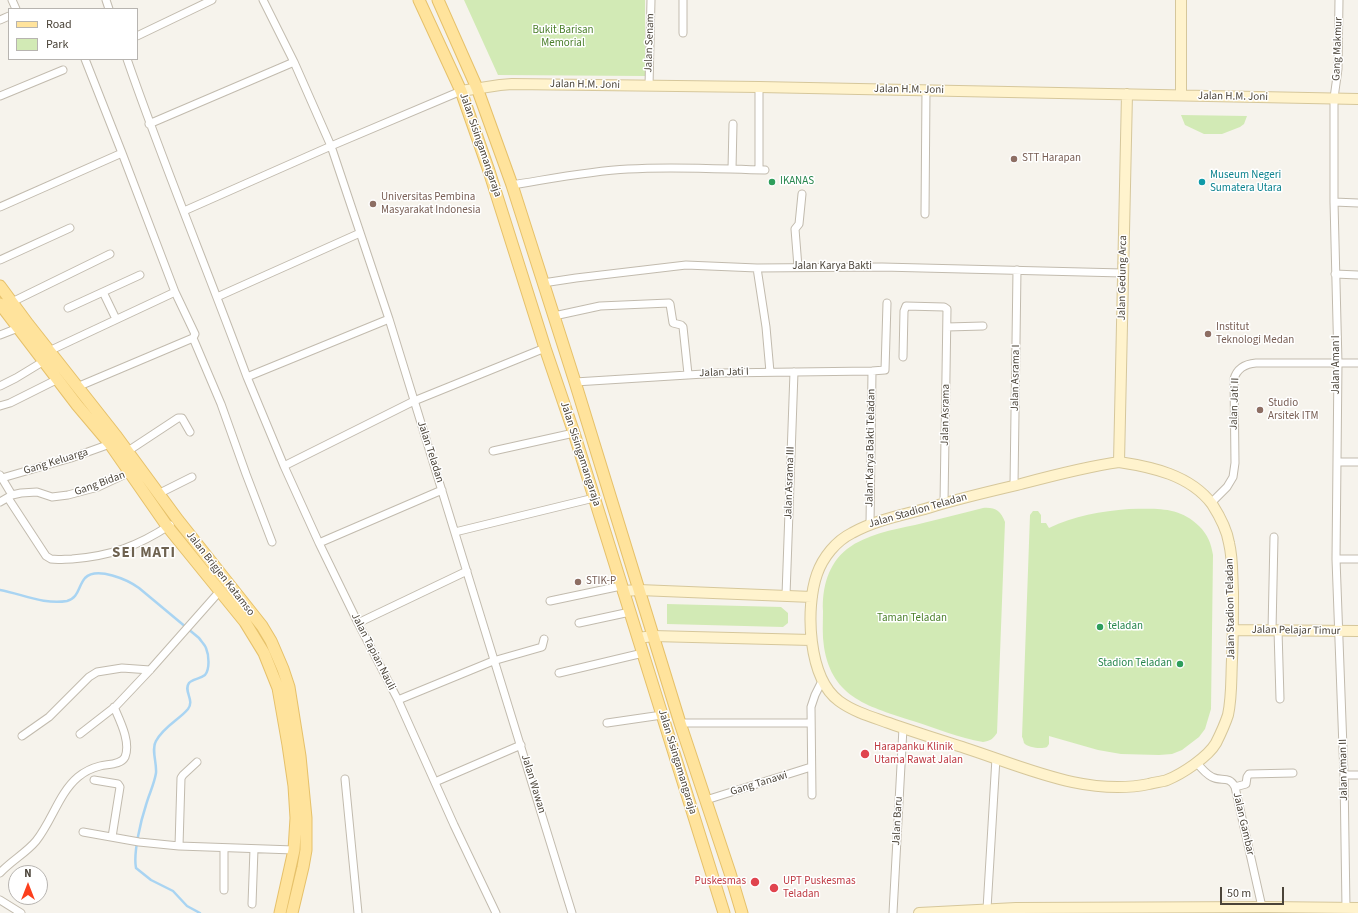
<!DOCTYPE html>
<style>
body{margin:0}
#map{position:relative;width:1358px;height:913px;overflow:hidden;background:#f6f3ec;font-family:"Source Sans 3",sans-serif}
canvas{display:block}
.legend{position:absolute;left:8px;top:8px;width:130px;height:52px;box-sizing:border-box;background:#fff;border:1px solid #b7b4b0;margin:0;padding:5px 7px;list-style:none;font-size:12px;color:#4b4439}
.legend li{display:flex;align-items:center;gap:8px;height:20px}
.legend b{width:20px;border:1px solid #b7b4b0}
.north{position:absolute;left:8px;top:865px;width:40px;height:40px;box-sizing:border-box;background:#fff;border:1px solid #b7b4b0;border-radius:50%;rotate:0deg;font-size:11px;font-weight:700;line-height:16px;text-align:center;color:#4b4439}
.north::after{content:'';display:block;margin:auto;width:14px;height:18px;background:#fc3f1d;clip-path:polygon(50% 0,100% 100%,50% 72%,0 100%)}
.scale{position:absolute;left:1220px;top:887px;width:64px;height:18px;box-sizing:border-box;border:2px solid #4b4439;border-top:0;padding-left:5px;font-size:12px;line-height:14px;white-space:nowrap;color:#4b4439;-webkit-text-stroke:3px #fff;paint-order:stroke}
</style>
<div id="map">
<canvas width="1358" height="913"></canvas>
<ul class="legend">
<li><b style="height:5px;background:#ffe39c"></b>Road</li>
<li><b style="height:11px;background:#d2eab5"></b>Park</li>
</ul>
<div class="north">N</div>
<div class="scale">50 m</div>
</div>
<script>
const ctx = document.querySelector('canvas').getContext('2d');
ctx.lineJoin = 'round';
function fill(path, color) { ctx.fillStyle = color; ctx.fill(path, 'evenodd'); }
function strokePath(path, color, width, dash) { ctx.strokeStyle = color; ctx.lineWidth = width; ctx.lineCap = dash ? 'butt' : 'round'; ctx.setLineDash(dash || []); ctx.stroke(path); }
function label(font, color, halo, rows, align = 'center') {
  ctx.font = font + ' "Source Sans 3",sans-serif'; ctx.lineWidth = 3; ctx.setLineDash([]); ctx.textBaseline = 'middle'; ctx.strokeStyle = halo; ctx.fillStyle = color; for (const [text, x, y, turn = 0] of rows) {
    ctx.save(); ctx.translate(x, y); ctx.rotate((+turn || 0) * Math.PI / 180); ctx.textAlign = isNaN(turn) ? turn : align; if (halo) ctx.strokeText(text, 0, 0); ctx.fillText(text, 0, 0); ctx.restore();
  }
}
fill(new Path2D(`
 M 464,0 L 645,0 L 645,76 L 498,75 Z
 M 1181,115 L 1247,116 L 1244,124 L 1240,127 L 1222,134 L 1204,134 L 1185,125 Z
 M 983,508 C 995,507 1001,511 1005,522 L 997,733 C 993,739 990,741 983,742 C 959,738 936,728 913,721 C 871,707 832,699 824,647 C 822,635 823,623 823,611 C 822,588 828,564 847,549 C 867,534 892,530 915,525 C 938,519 961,514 983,508 Z
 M 1129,509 C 1156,509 1178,506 1199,526 C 1208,535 1211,543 1213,555 L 1211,709 L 1205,729 L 1199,737 L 1182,750 L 1172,754 L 1159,755 L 1121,754 L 1098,750 L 1049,736 L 1049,744 L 1047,747 C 1042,749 1028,748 1024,743 C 1024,743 1023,738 1022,737 L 1030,515 L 1033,511 L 1038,511 L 1041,515 L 1041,523 L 1046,523 L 1049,528 C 1074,516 1101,511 1129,509 Z
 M 667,604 L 781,607 L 788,613 L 788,623 L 783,627 L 667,624 Z`), '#d2eab5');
strokePath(new Path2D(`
 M 0,590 C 22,594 44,605 67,601 C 79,598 78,586 85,578 C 97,566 128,580 139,588 L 199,638 C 201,641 205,645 206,648 C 209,655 210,669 205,675 C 200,679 192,679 189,683 C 183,691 195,700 188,709 C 179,720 164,726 156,741 C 151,749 157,763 156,773 C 154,785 149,794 146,805 C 141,820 133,853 136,868 L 151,880 L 173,891 L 187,906 L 200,913`), '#a9d4f2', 2.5);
const street = new Path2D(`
 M 12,0 L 16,9
 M 106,0 L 109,9
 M 263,0 L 294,62 L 331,146 L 389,319 L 572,913
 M 1339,0 L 1338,69 L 1334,98 L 1334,202 L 1338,363 L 1336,559 L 1344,775 L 1346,908
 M 0,20 L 9,16
 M 683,33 L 683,0
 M 137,36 L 212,0
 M 85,59 L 122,153 L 175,292 L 195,334 L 193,338 L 221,404 L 246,474 L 272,542
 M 127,59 C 164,166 208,271 247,377
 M 649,86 L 651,0
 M 0,96 L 63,70
 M 149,124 L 294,62
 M 732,169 L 733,124
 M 759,170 L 759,87
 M 512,185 C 550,179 589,171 628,169 C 674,166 719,169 765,170
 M 1334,202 L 1358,203
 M 0,207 L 122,153
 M 184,211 L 331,146 L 461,91
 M 925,214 L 926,90
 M 0,260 L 70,228
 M 798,267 L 795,229 L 799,224 L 802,194
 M 757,268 L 766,327 L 770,372
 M 1335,274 L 1358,275
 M 543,283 L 576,278 L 686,265 L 757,268 L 882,267 L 1123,273
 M 103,292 L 116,319
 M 217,297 L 360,233
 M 12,302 L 110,254
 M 68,308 L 140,275
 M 554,316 L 600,306 L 669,303 L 670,304 L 673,323 L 681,325 L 683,327 L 688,374
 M 389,319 L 247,377 L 284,466 L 319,543 L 358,623 L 398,700 L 454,825 L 496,913
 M 947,327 L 983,326
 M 0,335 L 18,328
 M 49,351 L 175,292
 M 903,357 L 904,311 L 906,306 L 944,307 L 947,309 L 944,503
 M 575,382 L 720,373 L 872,371 L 885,370 L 887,303
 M 0,386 L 16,378 L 44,361
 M 77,387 L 193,338
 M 0,406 L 10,403 L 58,379
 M 128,451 L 178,418 L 182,418 L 190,432
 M 493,451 L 574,433
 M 1337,462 L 1358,462
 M 284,466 L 414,401 L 545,348
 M 0,475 L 12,495
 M 2,478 L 71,458 L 110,444
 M 1014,485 L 1017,270
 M 158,494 L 192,477
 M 8,498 L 46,556 L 51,559 C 58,560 65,559 72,559 C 111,556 138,546 170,525
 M 0,502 L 12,495 L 21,493 L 37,492 L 52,497 L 68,495 L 98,487 L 130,472
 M 1211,503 L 1227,487 L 1233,477 L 1235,463 L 1234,379 C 1237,368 1245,364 1256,363 L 1358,363
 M 870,524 L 872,371
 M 455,532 L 594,498
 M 319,543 L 442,490
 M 1336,559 L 1358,559
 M 786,595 L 794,372
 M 550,601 L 621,586
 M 358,623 L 467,571
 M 579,623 L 630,612
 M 1272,630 L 1274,537
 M 1278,630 L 1280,699
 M 559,673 L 643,653
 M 398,700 L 493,661 L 542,647 L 544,639
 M 607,723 L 662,715
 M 680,723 L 811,723
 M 80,734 L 116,706 L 150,670 L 219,592
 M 22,736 L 49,717 L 89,677 L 97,672 L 122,668 L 150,670
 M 1197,763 C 1201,768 1206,774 1212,777 C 1221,782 1229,775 1235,787 L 1262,907
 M 1344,775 L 1358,775
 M 345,779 L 358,913
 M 94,780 L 118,784 L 120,787 L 112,837
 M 435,782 L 521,745
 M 1235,787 L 1246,784 L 1247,777 L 1249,774 L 1293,773
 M 812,795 L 811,707 L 815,695 L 822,681
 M 706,800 L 811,767
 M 83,832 L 139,842 L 179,846 L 294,850
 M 179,846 L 181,778 L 183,775 L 197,762
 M 0,873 C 11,861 26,853 36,841 C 52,821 59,793 78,777 C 84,772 92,768 100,766 C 108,764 121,765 125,757 C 131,742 120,721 114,707
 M 224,890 L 224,849
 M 0,900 L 21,913
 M 252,904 L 254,849
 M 987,909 L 996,758
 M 893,913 L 903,728`);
const secondary = new Path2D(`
 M 461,91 L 500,85 L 512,84 L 759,87 L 1358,99
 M 1181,95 L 1181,0
 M 1119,462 C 1152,467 1190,475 1212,504 C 1219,515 1227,530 1229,543 C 1233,559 1232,576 1233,592 C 1233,615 1233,637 1232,660 C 1231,678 1232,697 1228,715 C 1225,724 1220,735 1216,743 C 1208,757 1182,774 1167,780 C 1162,782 1155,782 1149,784 C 1087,797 1024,767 965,748 C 940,740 914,732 889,723 C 872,717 854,712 839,701 C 808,678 805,608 817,574 C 823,557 836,541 852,533 C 875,520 903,515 928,508 C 957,499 987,492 1017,485 C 1051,476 1084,467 1119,462 Z
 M 1119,462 L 1127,94
 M 623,591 L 639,590 L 812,597
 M 1233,630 L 1358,631
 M 638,638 L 653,636 L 811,640
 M 919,913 L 1016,908 L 1267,907 L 1358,908`);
const primary = new Path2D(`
 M 419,0 L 461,91 L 489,171 L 545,348 L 574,433 L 724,913
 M 438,0 L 477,88 L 512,185 L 575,382 L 680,723 L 730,873 L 742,913
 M 0,286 L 28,324 L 117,437 L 178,520 L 262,626 L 271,641 L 283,669 L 289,687 L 300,756 L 306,818 L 306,850 L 303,867 L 292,913
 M 0,304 L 77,405 L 110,444 L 167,526 L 245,622 L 264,653 L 278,688 L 288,745 L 294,786 L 296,818 L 294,850 L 280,913`);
strokePath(street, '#c2bbae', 9);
strokePath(secondary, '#d6c79b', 12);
strokePath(primary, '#e6c16a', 13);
strokePath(street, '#fff', 7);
strokePath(secondary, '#fff3cd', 10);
strokePath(primary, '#ffe39c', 11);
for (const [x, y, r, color] of [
 [1014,159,4,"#8d6e63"],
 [772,182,4,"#2e9e5b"],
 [1202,182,4,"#0f9aa8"],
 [373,204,4,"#8d6e63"],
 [1208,334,4,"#8d6e63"],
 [1260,410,4,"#8d6e63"],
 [578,582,4,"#8d6e63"],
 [1100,627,4,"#2e9e5b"],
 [1180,664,4,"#2e9e5b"],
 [865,754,5,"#e0444e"],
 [755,882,5,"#e0444e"],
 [774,888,5,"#e0444e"]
]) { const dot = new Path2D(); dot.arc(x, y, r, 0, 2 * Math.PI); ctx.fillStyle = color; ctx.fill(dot); strokePath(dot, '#fff', 1.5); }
label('11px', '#4a7f2a', '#fff', [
 ["Bukit Barisan",563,31],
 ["Memorial",563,44],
 ["Taman Teladan",912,619]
]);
label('11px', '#4b4439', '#fff', [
 ["Jalan Senam",650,43,-88],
 ["Gang Makmur",1338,49,-88],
 ["Jalan H.M. Joni",585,85,1],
 ["Jalan H.M. Joni",909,90,1],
 ["Jalan H.M. Joni",1233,97,1],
 ["Jalan Sisingamangaraja",480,145,71],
 ["Jalan Karya Bakti",832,267],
 ["Jalan Gedung Arca",1123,278,-89],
 ["Jalan Aman I",1337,365,-90],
 ["Jalan Jati I",724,373,-2],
 ["Jalan Asrama I",1016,378,-89],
 ["Jalan Jati II",1235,404,-88],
 ["Jalan Asrama",946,415,-89],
 ["Jalan Karya Bakti Teladan",871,448,-89],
 ["Jalan Teladan",430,452,72],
 ["Jalan Sisingamangaraja",580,454,72],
 ["Gang Keluarga",56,462,-17],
 ["Jalan Asrama III",790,483,-88],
 ["Gang Bidan",100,484,-20],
 ["Jalan Stadion Teladan",918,511,-16],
 ["Jalan Brigjen Katamso",220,574,52],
 ["Jalan Stadion Teladan",1231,609,-91],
 ["Jalan Pelajar Timur",1296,631,1],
 ["Jalan Tapian Nauli",373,652,63],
 ["Jalan Sisingamangaraja",677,762,73],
 ["Jalan Aman II",1344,770,-91],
 ["Jalan Wawan",533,784,73],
 ["Gang Tanawi",759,784,-17],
 ["Jalan Baru",898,821,-87],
 ["Jalan Gambar",1243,824,77]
]);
label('11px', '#785e54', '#fff', [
 ["STT Harapan",1022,159],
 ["Universitas Pembina",381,198],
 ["Masyarakat Indonesia",381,211],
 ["Institut",1216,328],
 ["Teknologi Medan",1216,341],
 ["Studio",1268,404],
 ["Arsitek ITM",1268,417],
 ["STIK-P",586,582]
], 'left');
label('11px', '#0d838f', '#fff', [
 ["Museum Negeri",1210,176],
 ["Sumatera Utara",1210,189]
], 'left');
label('11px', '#27864d', '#fff', [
 ["IKANAS",780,182],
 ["teladan",1108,627],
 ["Stadion Teladan",1172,664,"right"]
], 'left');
label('11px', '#be3a42', '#fff', [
 ["Harapanku Klinik",874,748],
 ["Utama Rawat Jalan",874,761],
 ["Puskesmas",746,882,"right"],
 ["UPT Puskesmas",783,882],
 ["Teladan",783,895]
], 'left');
ctx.letterSpacing = '1px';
label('bold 15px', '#6e6250', '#fff', [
 ["SEI MATI",144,554]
]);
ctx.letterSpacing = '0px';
</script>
